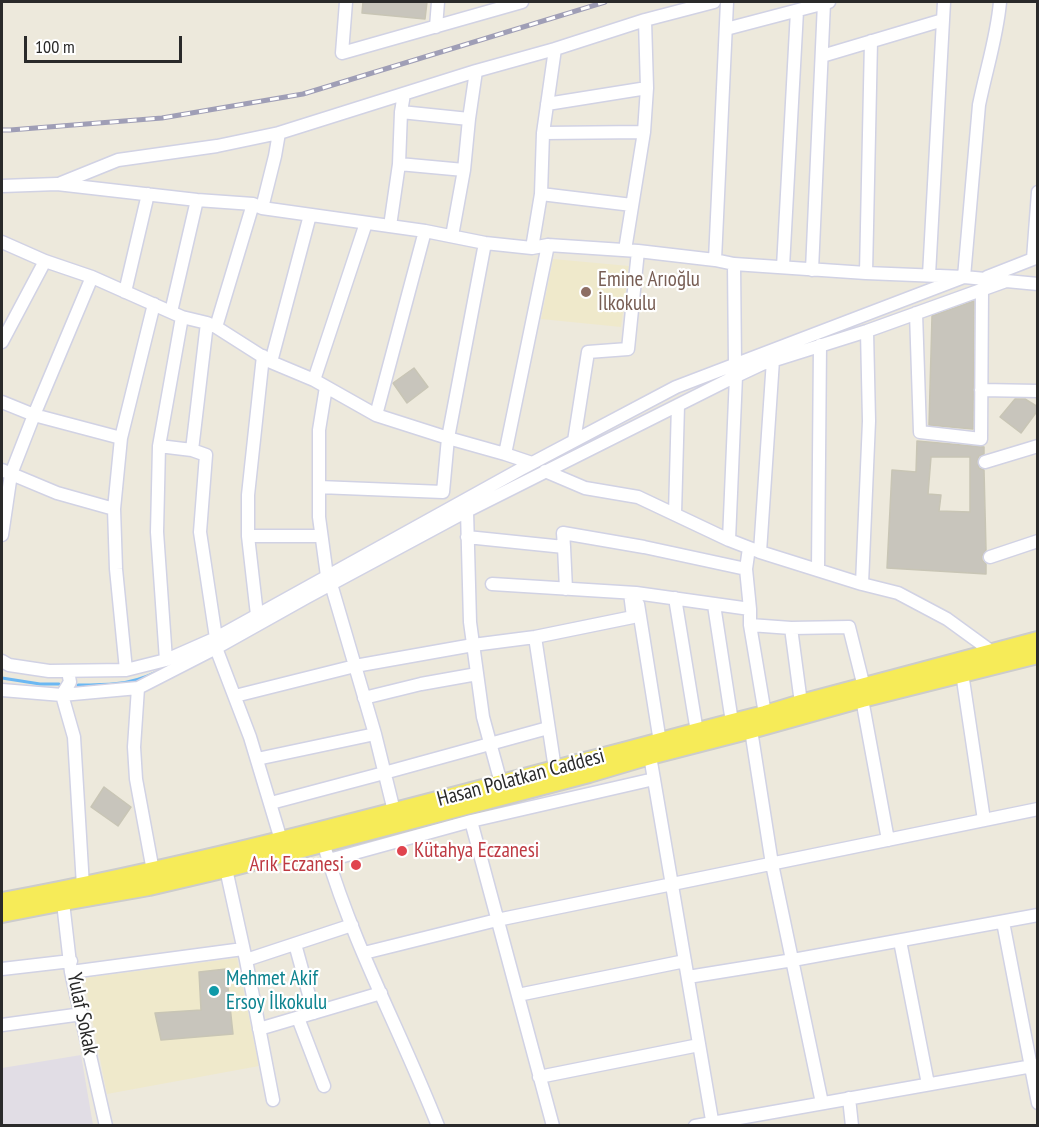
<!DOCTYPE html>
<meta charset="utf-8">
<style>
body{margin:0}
#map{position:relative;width:1039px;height:1127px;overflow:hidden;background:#ede9dc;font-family:"PT Sans Narrow",sans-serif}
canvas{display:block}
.frame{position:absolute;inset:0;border:3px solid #2a2a2a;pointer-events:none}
.scale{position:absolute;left:24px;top:36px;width:158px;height:27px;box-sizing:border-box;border:3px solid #2a2a2a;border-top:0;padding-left:8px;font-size:18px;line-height:21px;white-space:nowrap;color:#2a2a2a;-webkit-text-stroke:4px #fff;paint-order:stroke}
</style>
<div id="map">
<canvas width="1039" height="1127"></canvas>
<div class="frame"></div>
<div class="scale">100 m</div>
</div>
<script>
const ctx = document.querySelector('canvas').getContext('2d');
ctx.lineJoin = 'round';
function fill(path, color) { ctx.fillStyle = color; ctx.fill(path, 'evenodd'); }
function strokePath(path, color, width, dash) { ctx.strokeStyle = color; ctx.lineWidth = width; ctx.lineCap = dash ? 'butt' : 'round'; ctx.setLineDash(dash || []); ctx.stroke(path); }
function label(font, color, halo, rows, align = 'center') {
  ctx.font = font + ' "PT Sans Narrow",sans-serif'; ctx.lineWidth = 4.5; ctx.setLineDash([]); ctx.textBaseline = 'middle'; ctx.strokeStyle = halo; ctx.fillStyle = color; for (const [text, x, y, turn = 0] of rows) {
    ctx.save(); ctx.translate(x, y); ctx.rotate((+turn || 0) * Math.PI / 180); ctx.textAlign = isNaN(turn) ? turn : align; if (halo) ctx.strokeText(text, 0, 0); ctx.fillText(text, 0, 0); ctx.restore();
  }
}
fill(new Path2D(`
 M 81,1055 L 93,1125 L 2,1125 L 2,1068 Z`), '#e1dde5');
fill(new Path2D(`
 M 553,259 L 629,266 L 621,327 L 541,319 Z
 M 237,958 L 259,1066 L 107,1094 L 84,978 Z`), '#efe9cb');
strokePath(new Path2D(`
 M 2,678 L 40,684 L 59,684
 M 78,685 C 104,685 130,685 154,673`), '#6bb8f3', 3);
const building = new Path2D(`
 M 363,2 L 427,2 L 425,19 L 362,13 Z
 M 974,301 L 973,429 L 929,425 L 932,316 Z
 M 414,368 L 428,387 L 407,403 L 393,383 Z
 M 1015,399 L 1025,399 L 1038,407 L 1038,410 L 1021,433 L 1000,417 Z
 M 917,441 L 984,447 L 984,454 L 979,456 L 977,461 L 979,468 L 984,470 L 986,550 L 982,556 L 982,560 L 986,564 L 986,574 L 887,568 L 892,470 L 916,472 ZM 931,457 L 970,457 L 970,512 L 939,511 L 941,495 L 928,494 Z
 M 104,787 L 131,807 L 118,826 L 91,807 Z
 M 226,969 L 233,1034 L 161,1040 L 155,1013 L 201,1010 L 199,972 Z`);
fill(building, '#c8c5bc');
strokePath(building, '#c8c5b5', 1.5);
const minor = new Path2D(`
 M 346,2 L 342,53 L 522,2
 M 436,27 L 438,2
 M 726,29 L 829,2
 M 822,56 L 943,20
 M 547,104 L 647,88
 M 401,112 L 469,119
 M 543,133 L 644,132
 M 399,164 L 464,170
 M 61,183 L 118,160 L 217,146 L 279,133
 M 2,186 L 57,184 L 197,200 L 253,204 L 262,208 L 425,231 L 485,243 L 532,248 L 548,245 L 638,251 L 715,260 L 734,264 L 866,273 L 964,277 L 1038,284
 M 541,194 L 632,205
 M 262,208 L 275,156 L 279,133 L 476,71 L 555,49 L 645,20 L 714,2
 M 390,226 L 399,164 L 401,112 L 404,94
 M 452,236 L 464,170 L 469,119 L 476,71
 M 2,242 L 45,261 L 92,277 L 182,317 L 207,323 L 216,327 L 271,362 L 314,380 L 376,415 L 448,438 L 505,454 L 532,463
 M 532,248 L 541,194 L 543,133 L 555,49
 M 625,250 L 644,132 L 647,88 L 645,20
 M 1033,259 L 1038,192
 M 715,260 L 727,2
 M 734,264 L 735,364
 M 783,267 L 797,11
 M 812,270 L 824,3
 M 866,273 L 871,41
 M 929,275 L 944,2
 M 987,277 L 1038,257
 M 125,292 L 148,194
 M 171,312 L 197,200
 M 916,313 L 920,432 L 981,439 L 982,290
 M 207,323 L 192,450 L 206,455 L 200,532 L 216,638
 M 216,327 L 253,204
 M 2,342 L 45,261
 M 271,362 L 310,215
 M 314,380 L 366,223
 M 326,387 L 319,430 L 319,517 L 327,576
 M 981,390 L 1038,391
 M 2,402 L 34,415 L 121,438
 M 376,415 L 425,231
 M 574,441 L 588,352 L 628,349 L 638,251
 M 159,446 L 192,450
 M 505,454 L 548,245
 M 985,462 L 1038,446
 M 2,470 L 57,493 L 114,509
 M 545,471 L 585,488 L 638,497 L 729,540 L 760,552 L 862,584 L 898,593 L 947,619 L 991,651
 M 319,487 L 443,492 L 448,438 L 485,243
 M 467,511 L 470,622 L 483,717 L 501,783
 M 675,514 L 678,405
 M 2,535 L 11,474 L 34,415 L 92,277
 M 248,536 L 321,536
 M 467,537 L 564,547 L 566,589
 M 729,540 L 736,376
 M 564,547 L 563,533 L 644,547 L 746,569
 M 749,548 L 746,569 L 750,609 L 750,625 L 765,714
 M 760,552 L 773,360
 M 990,557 L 1038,541
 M 818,570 L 820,345
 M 331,584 L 375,734 L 394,811
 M 492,584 L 636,593 L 750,609
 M 862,584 L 869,421 L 867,331
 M 675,598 L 697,732
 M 638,604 L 660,742
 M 714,605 L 732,722
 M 257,615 L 248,536 L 248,495 L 263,356
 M 750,625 L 791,628 L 849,627 L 864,687
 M 791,628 L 801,703
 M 535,637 L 555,769
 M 216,648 L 250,737 L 281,840
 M 166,660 L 157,532 L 159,446 L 182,317
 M 2,661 L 9,665 L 49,671 L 126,670 L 166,660 L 216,638 L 521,469 L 676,387 L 964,277 L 979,105 C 986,70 997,37 1000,2
 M 126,670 L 116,569 L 114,509 L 121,438 L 154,304
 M 68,671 L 70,682 L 62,695 L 74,737 L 83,886
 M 962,673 L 984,820
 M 138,688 L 134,747 L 136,779 L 153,871
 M 2,690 L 62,695 L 138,688 L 216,648 L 307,597 L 467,511 L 728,380 L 762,364 L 867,331 L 1006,281
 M 235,696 L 355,666 L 473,645 L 535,637 L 633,617 L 630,593
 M 364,698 L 421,684 L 477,674
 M 862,699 L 888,840
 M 751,730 L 772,864 L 822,1103
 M 650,756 L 713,1126
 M 257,759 L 375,734
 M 271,803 L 384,773 L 548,728
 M 471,821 L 553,1126
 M 326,852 C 354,947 402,1034 438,1126
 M 329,860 L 471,821 L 654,779
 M 226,869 L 246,960 L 273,1100
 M 62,894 L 71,972 L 106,1126
 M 1003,922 L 1038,1103
 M 900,941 L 928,1084
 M 295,944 L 314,1013
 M 364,953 L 497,920 L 1038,809
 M 246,960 L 352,925
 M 2,969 L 71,961
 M 71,972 L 243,949
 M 688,977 L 793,960 L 1038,915
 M 518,995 L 685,961
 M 298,1018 L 324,1086
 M 2,1025 L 82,1014
 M 259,1029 L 381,993
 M 539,1077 L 699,1045
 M 849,1098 L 852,1126
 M 695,1126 L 1038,1065`);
const major = new Path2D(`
 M 2,901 C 209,863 412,806 616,753 C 665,740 715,726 765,714 L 801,703 L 1038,640
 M 2,914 L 64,902 L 149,887 L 226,869 L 589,774 L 650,756 L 751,730 L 862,699 L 1038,655`);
strokePath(minor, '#d1d2e4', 15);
strokePath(major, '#ccc', 20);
strokePath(minor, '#fff', 12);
strokePath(major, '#f6eb58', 16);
const rail = new Path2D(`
 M 2,130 L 10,130 L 162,118 L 303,94 L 605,2`);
strokePath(rail, '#9f9eb6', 5);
strokePath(rail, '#fff', 3, [9]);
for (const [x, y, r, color] of [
 [586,292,6,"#8d6e63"],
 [402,851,6,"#e0444e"],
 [356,865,6,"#e0444e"],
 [214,991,6,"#0f9aa8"]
]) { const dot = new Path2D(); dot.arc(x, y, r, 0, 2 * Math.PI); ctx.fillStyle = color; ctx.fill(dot); strokePath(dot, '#fff', 2); }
label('21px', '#785e54', '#fff', [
 ["Emine Arıoğlu",598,280],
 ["İlkokulu",598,304]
], 'left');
label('21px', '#2a2a2a', '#fff', [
 ["Hasan Polatkan Caddesi",521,778,-15],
 ["Yulaf Sokak",82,1014,78]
]);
label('21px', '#be3a42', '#fff', [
 ["Kütahya Eczanesi",414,851],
 ["Arık Eczanesi",344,865,"right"]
], 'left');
label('21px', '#0d838f', '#fff', [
 ["Mehmet Akif",226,979],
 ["Ersoy İlkokulu",226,1003]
], 'left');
</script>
